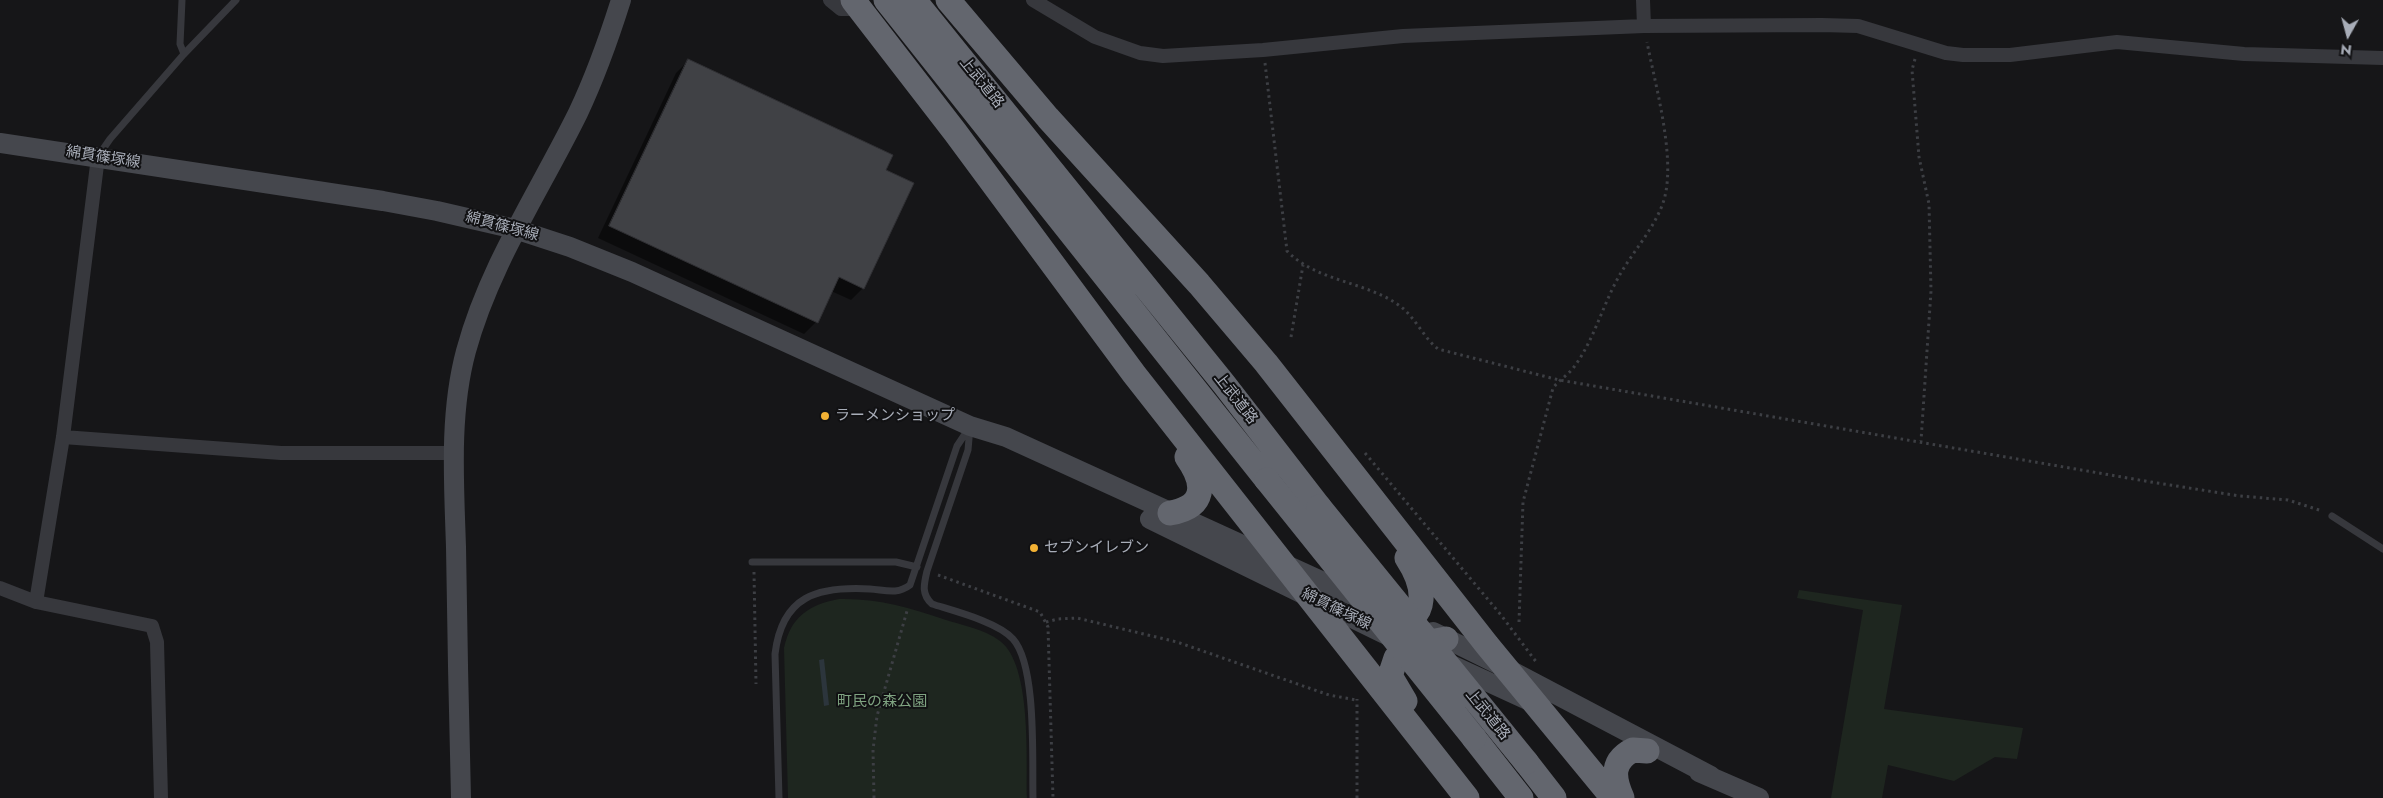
<!DOCTYPE html>
<meta charset="utf-8">
<style>
body{margin:0}
#map{position:relative;width:2383px;height:798px;overflow:hidden;background:#161618;font-family:Jost,sans-serif}
canvas{display:block}
.north{position:absolute;left:2323px;top:10px;width:50px;height:50px;-webkit-text-stroke:4px #111113;paint-order:stroke;rotate:187deg;font-size:14px;font-weight:700;line-height:20px;text-align:center;color:#a8adb8}
.north::after{content:'';display:block;margin:auto;width:18px;height:22px;background:#a8adb8;clip-path:polygon(50% 0,100% 100%,50% 72%,0 100%)}
</style>
<div id="map">
<canvas width="2383" height="798"></canvas>
<div class="north">N</div>
</div>
<script>
const ctx = document.querySelector('canvas').getContext('2d');
ctx.lineJoin = 'round';
function fill(path, color) { ctx.fillStyle = color; ctx.fill(path, 'evenodd'); }
function strokePath(path, color, width, dash) { ctx.strokeStyle = color; ctx.lineWidth = width; ctx.lineCap = dash ? 'butt' : 'round'; ctx.setLineDash(dash || []); ctx.stroke(path); }
function label(font, color, halo, rows, align = 'center') {
  ctx.font = font + ' Jost,"Noto Sans JP",sans-serif'; ctx.lineWidth = 4; ctx.setLineDash([]); ctx.textBaseline = 'middle'; ctx.strokeStyle = halo; ctx.fillStyle = color; for (const [text, x, y, turn = 0] of rows) {
    ctx.save(); ctx.translate(x, y); ctx.rotate((+turn || 0) * Math.PI / 180); ctx.textAlign = isNaN(turn) ? turn : align; if (halo) ctx.strokeText(text, 0, 0); ctx.fillText(text, 0, 0); ctx.restore();
  }
}
fill(new Path2D(`
 M 1799,590 L 1902,605 L 1884,709 L 2023,728 L 2017,759 L 1995,757 L 1954,781 L 1888,765 L 1882,798 L 1831,798 L 1863,610 L 1797,598 Z
 M 839,599 C 875,598 909,607 943,619 C 961,625 984,629 1000,641 C 1032,665 1026,760 1027,798 L 788,798 L 784,648 C 791,617 808,605 839,599 Z`), '#1e261f');
fill(new Path2D(`
 M 824,659 L 829,705 L 824,706 L 819,660 Z`), '#2c353c');
fill(new Path2D(`
 M 688,61 L 863,288 L 851,300 L 831,291 L 816,322 L 804,334 L 598,238 L 676,73 Z`), '#0007');
const building = new Path2D(`
 M 688,59 L 893,155 L 886,170 L 914,183 L 864,289 L 839,277 L 818,323 L 609,226 Z`);
fill(building, '#404145');
strokePath(building, '#303034', 1);
strokePath(new Path2D(`
 M 1915,59 L 1912,70 L 1919,157 L 1929,204 L 1931,291 L 1921,441
 M 1265,63 L 1287,251 C 1317,282 1366,281 1400,306 C 1415,317 1423,337 1438,349 L 1559,380 L 2151,482 L 2240,496 L 2288,500 L 2322,511
 M 1291,337 L 1303,265
 M 1365,453 L 1501,615 L 1537,663
 M 754,572 L 756,684
 M 938,575 L 1040,612 L 1048,627 L 1053,798
 M 1046,622 L 1058,619 L 1077,618 L 1177,642 L 1329,695 L 1356,700
 M 1519,622 L 1523,502 L 1553,388 C 1559,380 1568,375 1574,367 C 1594,340 1602,307 1618,278 C 1632,252 1658,225 1665,196 C 1675,154 1655,84 1647,42
 M 874,798 L 873,750 L 877,716 L 907,611
 M 1357,798 L 1357,699`), '#3d3f44', 3, [2.5, 4]);
strokePath(new Path2D(`
 M 182,0 L 180,44 L 184,54
 M 99,155 L 110,139 L 184,54 L 236,0
 M 970,427 L 968,450 L 927,571 C 924,584 921,594 932,604 C 954,611 998,622 1013,639 C 1037,666 1032,761 1033,798
 M 2332,516 L 2383,549
 M 752,562 L 896,562 L 917,567
 M 779,798 L 775,654 C 782,596 817,586 870,589 C 885,590 897,595 910,585 L 957,446 L 969,428`), '#37383d', 7);
strokePath(new Path2D(`
 M 830,0 L 841,9 L 860,9
 M 1033,0 L 1095,37 L 1140,53 L 1163,56 L 1263,50 L 1403,36 L 1644,26 L 1822,25 L 1858,26 L 1946,53 L 1963,55 L 2010,55 L 2117,42 L 2244,54 L 2383,58
 M 1643,0 L 1644,26
 M 63,437 L 281,453 L 454,453
 M 0,588 L 36,602 L 152,626 L 157,642 L 161,798
 M 36,602 L 63,437 L 98,157`), '#37383d', 14);
strokePath(new Path2D(`
 M 0,143 L 383,201 L 437,211 L 515,229 L 570,247 L 632,272 L 970,426 L 1006,437 L 1363,600
 M 1150,519 L 1391,637
 M 1433,632 L 1506,668 L 1711,776
 M 1447,663 L 1534,703
 M 1699,772 L 1759,798
 M 461,798 C 459,714 457,631 456,547 C 454,483 449,414 466,351 C 489,266 539,192 578,113 C 595,77 609,38 621,0`), '#45474d', 20);
strokePath(new Path2D(`
 M 853,0 L 955,132 L 1134,374 L 1467,798
 M 886,0 L 1267,480
 M 914,0 L 1224,384 L 1319,507
 M 948,0 L 1048,118 L 1199,284 L 1266,363 L 1487,645 L 1613,798
 M 1170,513 C 1206,507 1206,484 1187,457
 M 1390,625 C 1433,621 1424,584 1407,558
 M 1405,701 L 1392,679 L 1391,673 L 1396,658 L 1409,646 L 1446,639
 M 1474,738 L 1521,798
 M 1526,762 L 1554,798
 M 1622,798 C 1613,778 1611,761 1633,750 L 1647,751`), '#63666e', 25);
strokePath(new Path2D(`
 M 1267,480 L 1474,738
 M 1319,507 L 1526,762`), '#63666e', 25);
for (const [x, y, r, color] of [
 [825,416,5,"#f2b134"],
 [1034,548,5,"#f2b134"]
]) { const dot = new Path2D(); dot.arc(x, y, r, 0, 2 * Math.PI); ctx.fillStyle = color; ctx.fill(dot); strokePath(dot, '#111113', 2); }
label('15px', '#a8adb8', '#111113', [
 ["上武道路",981,83,51],
 ["綿貫篠塚線",103,158,9],
 ["綿貫篠塚線",502,227,15],
 ["上武道路",1235,399,52],
 ["綿貫篠塚線",1336,610,26],
 ["上武道路",1487,715,51]
]);
label('15px', '#a8adb8', '#111113', [
 ["ラーメンショップ",835,416],
 ["セブンイレブン",1044,548]
], 'left');
label('15px', '#7fa381', '#111113', [
 ["町民の森公園",882,702]
]);
</script>
